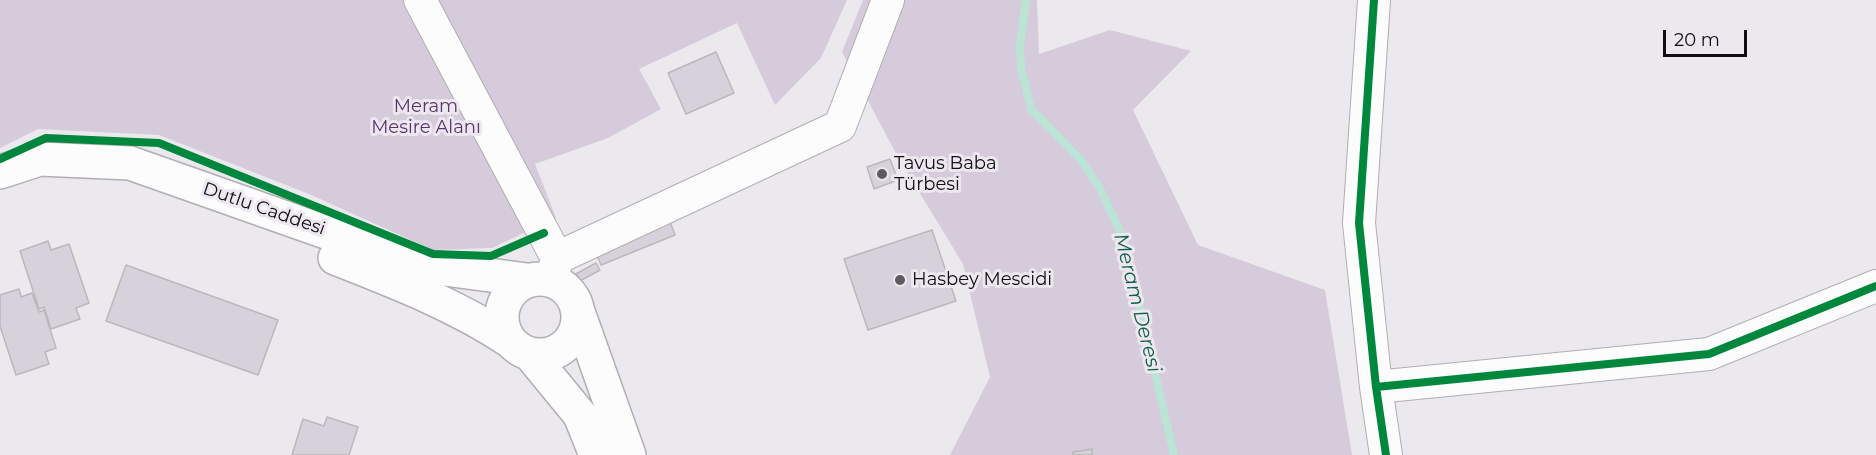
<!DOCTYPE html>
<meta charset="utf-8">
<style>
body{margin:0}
#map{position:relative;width:1876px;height:455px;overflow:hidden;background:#ece9ee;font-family:Montserrat,sans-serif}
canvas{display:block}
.scale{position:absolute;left:1663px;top:30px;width:84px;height:27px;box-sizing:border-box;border:3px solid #100e11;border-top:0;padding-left:8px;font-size:18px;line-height:21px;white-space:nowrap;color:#100e11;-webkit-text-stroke:4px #ede7f0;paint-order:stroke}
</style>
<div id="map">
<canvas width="1876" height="455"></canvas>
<div class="scale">20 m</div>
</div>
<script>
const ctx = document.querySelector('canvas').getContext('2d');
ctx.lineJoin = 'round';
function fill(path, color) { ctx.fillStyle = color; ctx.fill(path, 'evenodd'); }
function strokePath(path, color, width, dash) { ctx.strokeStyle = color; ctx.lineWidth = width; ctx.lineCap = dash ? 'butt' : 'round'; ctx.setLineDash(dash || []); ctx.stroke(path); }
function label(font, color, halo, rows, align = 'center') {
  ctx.font = font + ' Montserrat,sans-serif'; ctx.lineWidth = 6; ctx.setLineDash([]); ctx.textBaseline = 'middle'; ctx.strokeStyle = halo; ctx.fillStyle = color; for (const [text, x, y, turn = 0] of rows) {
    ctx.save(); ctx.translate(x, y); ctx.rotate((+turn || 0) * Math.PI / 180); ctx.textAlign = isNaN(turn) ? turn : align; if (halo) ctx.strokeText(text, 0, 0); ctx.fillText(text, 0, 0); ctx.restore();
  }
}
fill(new Path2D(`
 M 0,0 L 847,0 L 821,58 L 775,105 L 737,23 L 639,69 L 661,109 L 608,138 L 535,164 L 556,218 L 492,248 L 433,250 L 309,194 L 159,135 L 38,129 L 0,148 Z
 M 863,0 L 1037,0 L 1039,54 L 1110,30 L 1191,51 L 1133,110 L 1198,245 L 1325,290 L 1352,455 L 950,455 L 990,377 L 963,264 L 899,159 L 842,52 Z`), '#d5cbdb');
strokePath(new Path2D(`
 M 1026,0 L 1020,47 L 1021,68 L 1031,109 L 1080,159 L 1099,187 L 1124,239 L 1174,455`), '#bbe4d7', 8);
const building = new Path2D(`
 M 716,52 L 734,93 L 686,114 L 668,73 Z
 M 890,159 L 898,180 L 874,189 L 867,167 Z
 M 669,219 L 675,235 L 601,265 L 595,250 Z
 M 932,230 L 956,301 L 868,330 L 844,259 Z
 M 48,241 L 51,250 L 69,244 L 89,303 L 76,308 L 80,319 L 51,329 L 44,307 L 39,309 L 20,251 Z
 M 596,263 L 600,270 L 578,282 L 574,275 Z
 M 126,265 L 278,320 L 258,375 L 106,321 Z
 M 19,289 L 21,297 L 32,293 L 39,312 L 44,310 L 56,348 L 45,352 L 49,364 L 16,375 L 0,326 L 0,295 Z
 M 327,417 L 358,427 L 349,455 L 292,455 L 303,419 L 324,426 Z
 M 1092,449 L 1092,455 L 1073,455 L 1073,452 Z`);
fill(building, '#d7d1db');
strokePath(building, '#bab8bc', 1.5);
const street = new Path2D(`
 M 420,0 L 557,258 L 552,280
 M 1374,0 L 1359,223 L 1376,387 L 1386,455
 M 557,258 L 840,126 L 888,0
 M 1376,387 L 1709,354 L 1876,286`);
const secondary = new Path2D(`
 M 0,172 L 40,159 L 130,163 L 422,266 L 527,280
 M 335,258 C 396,282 456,305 510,341
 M502 317a38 38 0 1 1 76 0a38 38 0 1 1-76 0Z
 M 577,309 L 629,455
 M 530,354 L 580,415 L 596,455`);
strokePath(street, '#b0aeb2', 34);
strokePath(secondary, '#b0aeb2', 36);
strokePath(street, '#fcfcfc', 32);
strokePath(secondary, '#fcfcfc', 33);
strokePath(new Path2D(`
 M 1374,0 L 1359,223 L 1376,387 L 1386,455
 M 0,159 L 46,138 L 159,143 L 433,254 L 491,256 L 544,233
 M 1376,387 L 1709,354 L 1876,286`), '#00873e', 8);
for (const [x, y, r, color] of [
 [882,174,6,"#5d5b5e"],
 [900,280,6,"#5d5b5e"]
]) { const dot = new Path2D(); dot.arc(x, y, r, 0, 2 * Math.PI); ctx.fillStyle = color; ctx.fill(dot); strokePath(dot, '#ede7f0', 2); }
label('18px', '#5a356b', '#ede7f0', [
 ["Meram",426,107],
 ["Mesire Alanı",426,128]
]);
label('18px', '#100e11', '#ede7f0', [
 ["Tavus Baba",894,164],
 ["Türbesi",894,185],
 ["Hasbey Mescidi",912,280]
], 'left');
label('18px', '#100e11', '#ede7f0', [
 ["Dutlu Caddesi",264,209,19]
]);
label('italic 20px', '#105e4b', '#ede7f0', [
 ["Meram Deresi",1137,303,76]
]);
</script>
